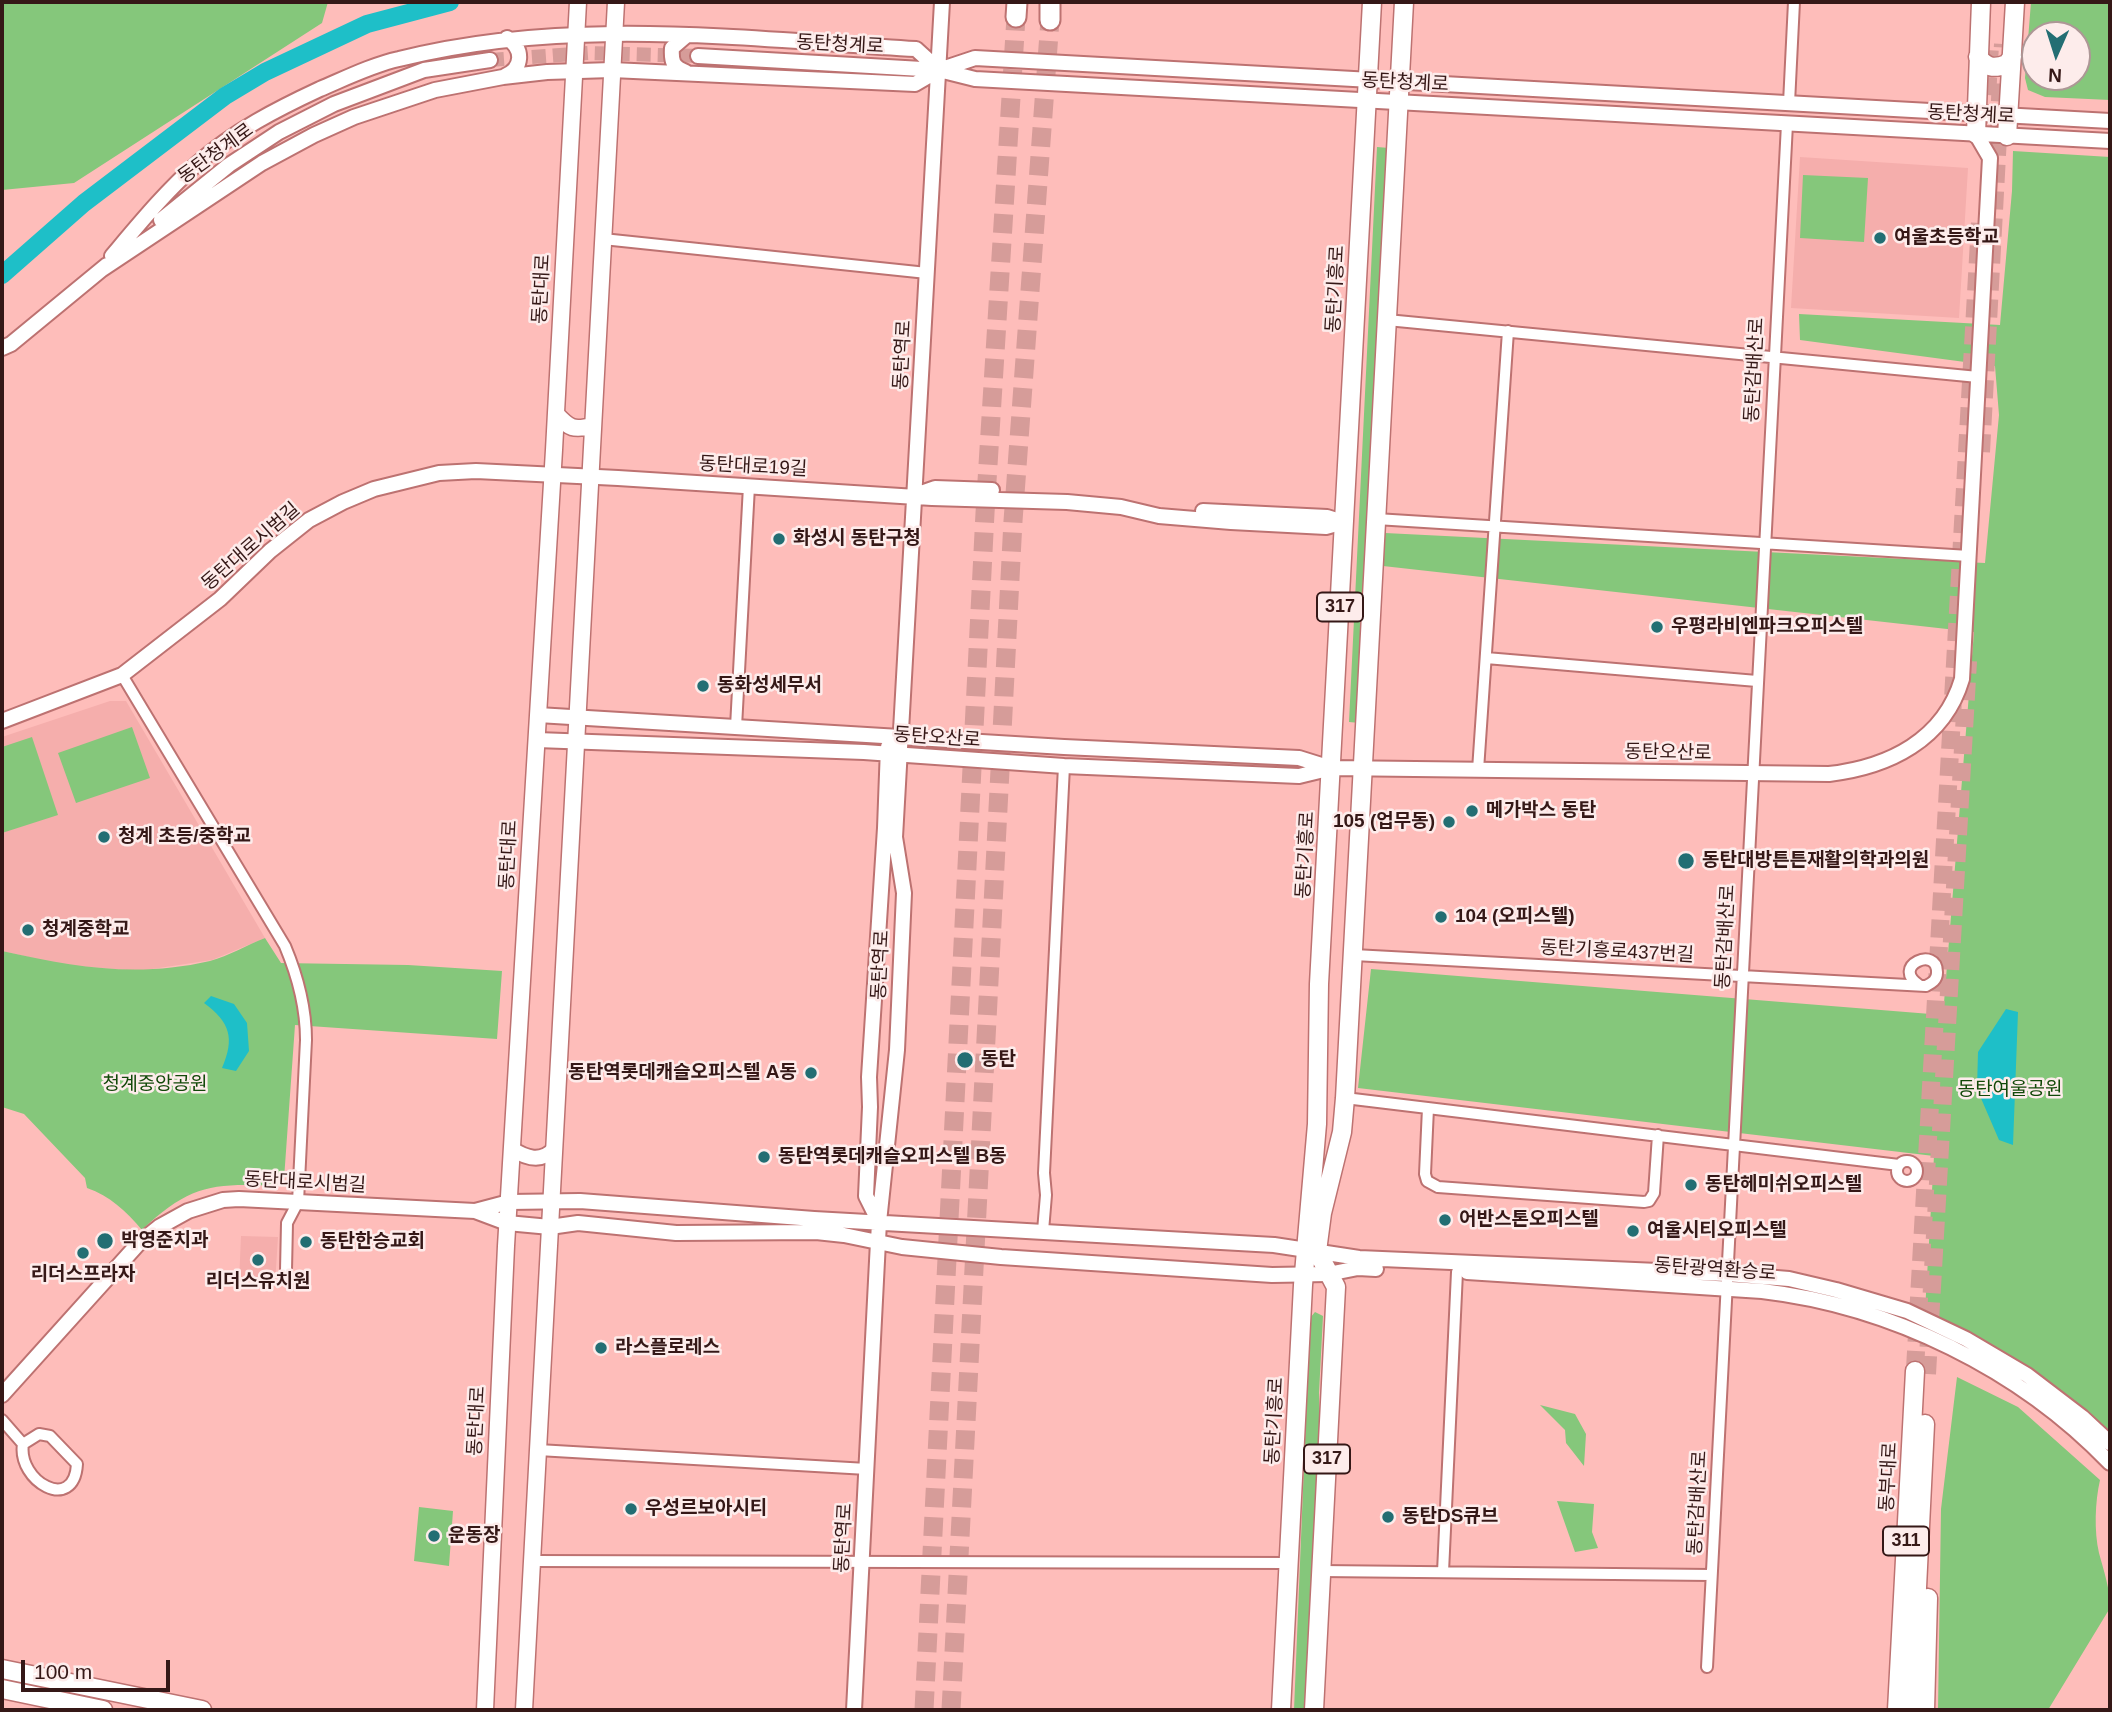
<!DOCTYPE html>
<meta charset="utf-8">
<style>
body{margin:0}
#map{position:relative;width:2112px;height:1712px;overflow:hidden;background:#febdba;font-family:Helvetica,sans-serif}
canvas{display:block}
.frame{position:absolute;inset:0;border:4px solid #351817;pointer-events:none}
.north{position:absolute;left:2021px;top:21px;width:70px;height:70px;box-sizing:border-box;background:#fdeceb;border:2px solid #ad9796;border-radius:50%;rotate:183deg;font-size:19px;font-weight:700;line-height:28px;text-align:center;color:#351817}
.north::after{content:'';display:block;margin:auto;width:24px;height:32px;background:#236e73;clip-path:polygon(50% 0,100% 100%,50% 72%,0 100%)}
.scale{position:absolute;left:21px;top:1660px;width:149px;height:32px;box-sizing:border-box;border:4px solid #351817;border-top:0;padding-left:9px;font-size:21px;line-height:24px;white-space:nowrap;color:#351817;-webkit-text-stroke:5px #fdeceb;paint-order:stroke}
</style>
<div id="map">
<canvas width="2112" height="1712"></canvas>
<div class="frame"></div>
<div class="north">N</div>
<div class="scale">100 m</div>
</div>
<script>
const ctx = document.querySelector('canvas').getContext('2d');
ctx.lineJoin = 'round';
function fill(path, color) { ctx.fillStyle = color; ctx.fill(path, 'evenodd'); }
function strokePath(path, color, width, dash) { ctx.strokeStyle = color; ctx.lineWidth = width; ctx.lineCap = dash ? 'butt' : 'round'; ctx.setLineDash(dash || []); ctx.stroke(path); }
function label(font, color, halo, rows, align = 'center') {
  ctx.font = font + ' Helvetica,"Noto Sans KR",sans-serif'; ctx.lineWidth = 5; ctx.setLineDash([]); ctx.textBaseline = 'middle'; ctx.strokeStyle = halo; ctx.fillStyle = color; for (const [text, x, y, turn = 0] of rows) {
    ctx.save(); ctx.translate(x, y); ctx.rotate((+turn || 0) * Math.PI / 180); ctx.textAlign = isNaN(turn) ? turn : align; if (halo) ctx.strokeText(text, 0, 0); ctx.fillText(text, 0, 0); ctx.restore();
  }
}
fill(new Path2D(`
 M 1800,157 L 1968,168 L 1959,318 L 1791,308 Z
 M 110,701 L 126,701 L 265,938 L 212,960 L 139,971 L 63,965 L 2,951 L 2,737 Z
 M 241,1236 L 278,1237 L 275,1284 L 239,1283 Z`), '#f5aeac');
fill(new Path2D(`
 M 2,2 L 328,2 L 322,23 L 74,183 L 2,190 Z
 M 2031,2 L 2110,2 L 2110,100 L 2045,97 L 2028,90 L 2025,78 ZM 2035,35 L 2077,35 L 2077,77 L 2035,77 Z
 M 1377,147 L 1389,148 L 1360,723 L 1349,722 Z
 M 2013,151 L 2110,157 L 2110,1432 L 2055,1389 L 1925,1311 L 1934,1156 L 1358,1088 L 1371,969 L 1943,1015 L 1974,632 L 1383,566 L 1385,533 L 1985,563 L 1999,415 L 1995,366 L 1800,340 L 1799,314 L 2000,325 L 2012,191 Z
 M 1803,175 L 1868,178 L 1864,242 L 1800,238 Z
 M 132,727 L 150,778 L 76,803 L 58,753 Z
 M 32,737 L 58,815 L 2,833 L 2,747 Z
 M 265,938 L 281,963 L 408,965 L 502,971 L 497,1039 L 295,1025 L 284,1179 L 276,1186 C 212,1183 190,1185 142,1230 C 126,1211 110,1196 87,1188 L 85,1178 L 24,1114 L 2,1107 L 2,951 C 75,967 136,978 210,961 C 229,956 247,945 265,938 Z
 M 1315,1312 L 1323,1316 L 1319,1393 L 1321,1473 L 1310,1710 L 1294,1710 L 1310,1318 Z
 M 1957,1377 L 2018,1407 L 2100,1480 C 2095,1502 2094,1531 2099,1553 C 2104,1572 2110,1588 2110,1608 L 2048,1710 L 1938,1710 L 1941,1509 Z
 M 1540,1405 L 1575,1414 L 1586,1434 L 1584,1466 L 1566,1443 L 1565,1430 Z
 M 1557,1501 L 1594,1504 L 1592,1532 L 1598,1548 L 1575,1552 Z
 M 419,1507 L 453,1511 L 449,1566 L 414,1561 Z`), '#85c77b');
fill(new Path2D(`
 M 211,996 L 234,1004 L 247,1023 L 249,1051 L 236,1071 L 222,1068 C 235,1038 230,1022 204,1003 Z
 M 2006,1009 L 2018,1012 L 2013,1145 L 1999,1140 L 1977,1089 L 1978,1052 Z`), '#1ebfc8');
strokePath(new Path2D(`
 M 2,275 L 84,203 L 225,96 L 265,72 L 367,24 L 450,2`), '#1ebfc8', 18);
strokePath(new Path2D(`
 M 490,60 L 589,53 L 698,56`), '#d69c99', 14, [14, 7]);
strokePath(new Path2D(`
 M 1984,149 L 1990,45
 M 1981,452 L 2003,44
 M 1915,1369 L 1980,223
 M 1927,1374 L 1968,661`), '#d69c99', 18, [18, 9]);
strokePath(new Path2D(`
 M 924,1710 L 985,513 L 1016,17
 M 951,1710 L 1013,521 L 1050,20`), '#d69c99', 19, [19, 10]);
const minor = new Path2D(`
 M 1789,103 L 1794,2
 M 603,239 L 927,273
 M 1387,320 L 1978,377
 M 1376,519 L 1969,556
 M 1486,658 L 1757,681
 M 122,675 L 285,946 C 298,977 306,1007 306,1040 L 298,1202 L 287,1223 L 286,1270
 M 736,727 L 749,486
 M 1478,770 L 1508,331
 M 1354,955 L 1926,986 C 1932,983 1937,980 1937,973 C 1938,945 1890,966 1919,985
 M 1345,1098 L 1899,1165
 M 1428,1108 L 1425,1174 L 1427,1181 L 1438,1187 L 1644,1202 L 1649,1201 L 1654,1193 L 1658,1135
 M1897 1171a10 10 0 1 1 20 0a10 10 0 1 1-20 0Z
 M 1043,1231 L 1046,1195 L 1044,1173 L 1064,766
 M 2,1420 L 23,1444
 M 39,1434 L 50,1436 L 77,1464 C 74,1514 17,1481 23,1444 Z
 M 538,1450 L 867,1469
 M 533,1561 L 1288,1563
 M 1321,1571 L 1711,1575
 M 1443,1572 L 1457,1272
 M 1707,1667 L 1787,124`);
const tertiary = new Path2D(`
 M 698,56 L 939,70 L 975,79 L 2110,141
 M 686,72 C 673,67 671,62 672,48 L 686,36
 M 505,76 C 523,68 524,49 507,38
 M 161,220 L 229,165 L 279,132 L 334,104 L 424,70 L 490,60
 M 112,256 C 139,224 166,191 198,163 C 234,131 277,109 320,89 C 346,78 372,65 399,59 C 569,16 744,39 916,49 L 939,70
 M 101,270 L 262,163 L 314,135 L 354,117 L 435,90 L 503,77 L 547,72 L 612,70 L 915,84 L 939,70 L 975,58 L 2110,121
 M 2,348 L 11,344 L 107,265
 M 915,495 L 935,488 L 992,490
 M 1203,511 L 1327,517 L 1343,522
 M 538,715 L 1064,747 L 1299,758 L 1331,768
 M 2,721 L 122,675 L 220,599 L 270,551 L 309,520 L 343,502 L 374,489 L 439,473 L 476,471 L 618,478 L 932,498 L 1067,502 L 1121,507 L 1159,516 L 1231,522 L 1326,527 L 1344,522
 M 537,740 L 864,752 L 1064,766 L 1299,776 L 1332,768 L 1829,774 C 1889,767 1944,740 1962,679 L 1990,158 L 1976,134
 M 512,1149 C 526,1158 541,1163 554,1149
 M 475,1211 L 507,1223 L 550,1227 L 578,1223 L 676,1233 L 816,1232 L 844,1235 L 902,1247 L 1001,1257 L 1272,1275 L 1328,1274 L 1358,1268 L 1376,1269
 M 879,1222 L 866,1196 L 870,1107 L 869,1077 L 885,828 L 888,747
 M 1467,1272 L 1762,1291 C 1891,1306 2020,1369 2110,1463
 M 2,1395 L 139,1243 L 159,1227 L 188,1211 L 223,1200 L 239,1199 L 475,1211 L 509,1202 L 580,1201 L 814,1219 L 1274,1245 L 1359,1258 L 1727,1274 L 1789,1279 L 1836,1290 L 1907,1311 L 1966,1339 L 2027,1375 L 2082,1417 L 2110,1443
 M 854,1710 L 879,1222 L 897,1050 L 904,893 L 895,837 L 942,2`);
const secondary = new Path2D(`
 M 556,414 C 570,429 573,430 593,426
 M 485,1710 L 506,1246 L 554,450 L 578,2
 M 524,1710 L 616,2`);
const primary = new Path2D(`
 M 2,1669 L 202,1710
 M 2,1689 L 103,1710
 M 1281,1710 L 1303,1285 L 1317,1124 L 1319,984 L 1372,2
 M 1314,1710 L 1336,1287 L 1317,1251 L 1322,1213 L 1342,1132 L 1345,1098 L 1404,2`);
const trunk = new Path2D(`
 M 1978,57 C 1987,68 1994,69 2007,64 L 2012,57
 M 1976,134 L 1981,2
 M 2007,136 L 2015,2
 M 1897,1710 L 1915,1371
 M 1911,1710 L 1925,1424
 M 1925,1710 L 1928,1598`);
const motorway = new Path2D(`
 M 1016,17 L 1017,2
 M 1050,20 L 1050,2`);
strokePath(minor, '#bd7271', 14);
strokePath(tertiary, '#bd7271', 18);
strokePath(secondary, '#bd7271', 19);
strokePath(primary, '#bd7271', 21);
strokePath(trunk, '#bd7271', 21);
strokePath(motorway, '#bd7271', 23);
strokePath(minor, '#fff', 10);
strokePath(tertiary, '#fff', 14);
strokePath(secondary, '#fff', 16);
strokePath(primary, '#fff', 18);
strokePath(trunk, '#fff', 18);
strokePath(motorway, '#fff', 19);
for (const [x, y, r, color] of [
 [1880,238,7,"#236e73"],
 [779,539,7,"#236e73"],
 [1657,627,7,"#236e73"],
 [703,686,7,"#236e73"],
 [1472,811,7,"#236e73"],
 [1449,822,7,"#236e73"],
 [104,837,7,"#236e73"],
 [1686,861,9,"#236e73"],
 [1441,917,7,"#236e73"],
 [28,930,7,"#236e73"],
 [965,1060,9,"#236e73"],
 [811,1073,7,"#236e73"],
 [764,1157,7,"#236e73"],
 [1691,1185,7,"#236e73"],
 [1445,1220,7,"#236e73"],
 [1633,1231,7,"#236e73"],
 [105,1241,9,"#236e73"],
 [306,1242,7,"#236e73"],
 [83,1253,7,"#236e73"],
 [258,1260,7,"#236e73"],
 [601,1348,7,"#236e73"],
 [631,1509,7,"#236e73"],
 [1388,1517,7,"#236e73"],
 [434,1536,7,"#236e73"]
]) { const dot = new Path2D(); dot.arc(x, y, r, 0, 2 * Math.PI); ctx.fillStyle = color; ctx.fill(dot); strokePath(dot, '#fdeceb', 2.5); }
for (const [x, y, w] of [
 [1340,607,46],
 [1327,1459,46],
 [1906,1541,46]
]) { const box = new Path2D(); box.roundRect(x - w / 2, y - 14.5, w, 29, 5); ctx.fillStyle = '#fdeceb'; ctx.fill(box); strokePath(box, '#351817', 2); }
label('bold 18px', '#351817', null, [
 ["317",1340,607],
 ["317",1327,1459],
 ["311",1906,1541]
]);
label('19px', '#351817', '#fdeceb', [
 ["동탄청계로",840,45,3],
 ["동탄청계로",1405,83,3],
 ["동탄청계로",1971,115,3],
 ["동탄청계로",216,154,-36],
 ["동탄대로",542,289,-87],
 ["동탄기흥로",1336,289,-87],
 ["동탄역로",903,355,-87],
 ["동탄감배산로",1755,370,-87],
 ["동탄대로19길",753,467,3],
 ["동탄대로시범길",251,547,-41],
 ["동탄오산로",937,738,4],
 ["동탄오산로",1668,753,1],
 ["동탄대로",509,855,-87],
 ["동탄기흥로",1306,855,-87],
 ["동탄감배산로",1726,937,-87],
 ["동탄기흥로437번길",1617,952,3],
 ["동탄역로",881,965,-87],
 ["동탄대로시범길",305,1183,3],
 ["동탄광역환승로",1715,1270,4],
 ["동탄대로",477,1421,-87],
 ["동탄기흥로",1275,1421,-87],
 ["동부대로",1889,1477,-87],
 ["동탄감배산로",1698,1503,-87],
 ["동탄역로",844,1538,-87]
]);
label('bold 19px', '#351817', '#fdeceb', [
 ["여울초등학교",1894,238],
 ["화성시 동탄구청",793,539],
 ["우평라비엔파크오피스텔",1671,627],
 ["동화성세무서",717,686],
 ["메가박스 동탄",1486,811],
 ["105 (업무동)",1435,822,"right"],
 ["청계 초등/중학교",118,837],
 ["동탄대방튼튼재활의학과의원",1702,861],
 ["104 (오피스텔)",1455,917],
 ["청계중학교",42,930],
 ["동탄",981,1060],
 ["동탄역롯데캐슬오피스텔 A동",797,1073,"right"],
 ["동탄역롯데캐슬오피스텔 B동",778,1157],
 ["동탄헤미쉬오피스텔",1705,1185],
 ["어반스톤오피스텔",1459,1220],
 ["여울시티오피스텔",1647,1231],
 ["박영준치과",121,1241],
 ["동탄한승교회",320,1242],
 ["리더스프라자",83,1275,"center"],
 ["리더스유치원",258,1282,"center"],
 ["라스플로레스",615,1348],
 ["우성르보아시티",645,1509],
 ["동탄DS큐브",1402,1517],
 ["운동장",448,1536]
], 'left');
label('19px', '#124909', '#fdeceb', [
 ["청계중앙공원",155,1085],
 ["동탄여울공원",2010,1090]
]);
</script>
